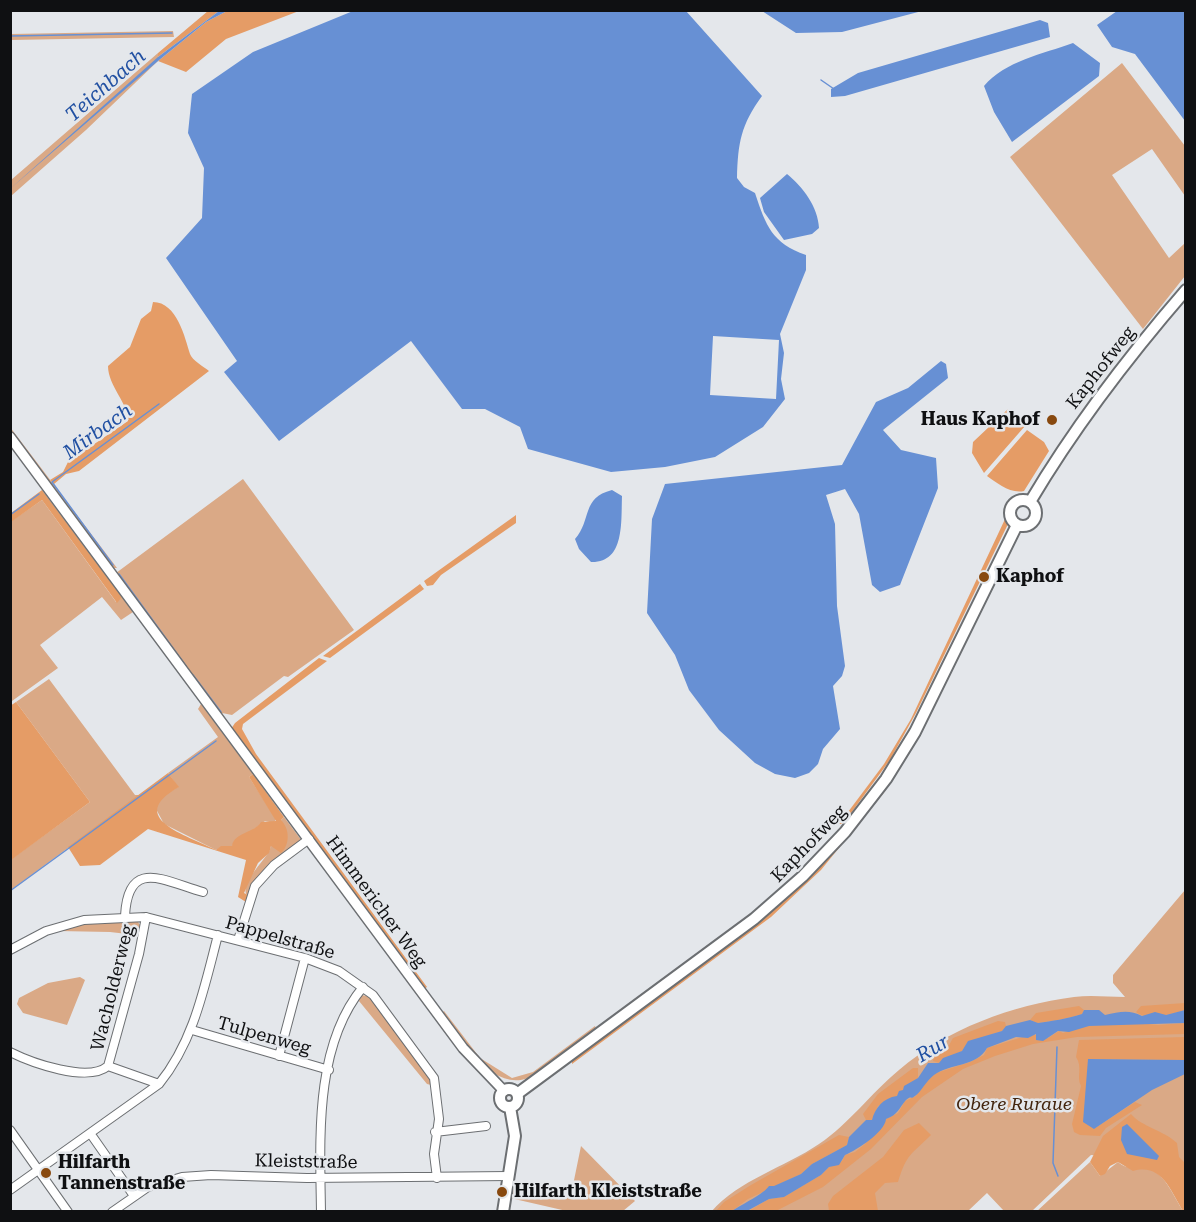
<!DOCTYPE html>
<meta charset="utf-8">
<style>
body{margin:0}
#map{position:relative;width:1196px;height:1222px;overflow:hidden;background:#e4e7eb;font-family:"Roboto Serif",serif}
canvas{display:block}
.frame{position:absolute;inset:0;border:12px solid #0f1012;pointer-events:none}
</style>
<div id="map">
<canvas width="1196" height="1222"></canvas>
<div class="frame"></div>
</div>
<script>
const ctx = document.querySelector('canvas').getContext('2d');
ctx.lineJoin = 'round';
function fill(path, color) { ctx.fillStyle = color; ctx.fill(path, 'evenodd'); }
function strokePath(path, color, width, dash) { ctx.strokeStyle = color; ctx.lineWidth = width; ctx.lineCap = dash ? 'butt' : 'round'; ctx.setLineDash(dash || []); ctx.stroke(path); }
function label(font, color, halo, rows, align = 'center') {
  ctx.font = font + ' "Roboto Serif",serif'; ctx.lineWidth = 5; ctx.setLineDash([]); ctx.textBaseline = 'middle'; ctx.strokeStyle = halo; ctx.fillStyle = color; for (const [text, x, y, turn = 0] of rows) {
    ctx.save(); ctx.translate(x, y); ctx.rotate((+turn || 0) * Math.PI / 180); ctx.textAlign = isNaN(turn) ? turn : align; if (halo) ctx.strokeText(text, 0, 0); ctx.fillText(text, 0, 0); ctx.restore();
  }
}
fill(new Path2D(`
 M 173,31 L 174,37 L 11,40 L 11,34 Z
 M 158,53 L 158,61 L 86,130 L 11,196 L 11,180 Z
 M 1122,63 L 1185,146 L 1185,196 L 1152,149 L 1112,175 L 1169,258 L 1185,243 L 1185,276 L 1143,329 L 1010,157 Z
 M 10,427 L 117,568 L 112,568 L 11,431 Z
 M 243,479 L 354,630 L 288,677 L 284,676 L 232,715 L 222,713 L 228,723 L 116,573 Z
 M 42,500 L 116,602 L 122,597 L 133,612 L 121,620 L 102,597 L 40,645 L 58,668 L 12,701 L 10,522 Z
 M 49,679 L 135,795 L 140,795 L 11,890 L 10,860 L 90,802 L 16,702 Z
 M 201,704 L 253,774 L 249,777 L 276,819 L 274,823 L 265,821 L 232,846 L 223,846 L 216,850 L 164,824 L 155,807 L 162,796 L 178,787 L 168,773 L 218,737 L 198,709 Z
 M 284,817 L 302,841 L 265,868 L 248,895 L 246,894 C 242,878 267,861 271,846 L 285,848 L 281,820 Z
 M 1185,890 L 1185,1163 L 1091,1155 L 1032,1211 L 1004,1211 L 987,1193 L 968,1211 L 711,1212 C 740,1179 784,1168 819,1144 C 849,1124 871,1093 899,1070 C 947,1029 1012,1005 1074,997 C 1091,995 1108,997 1125,997 L 1113,983 L 1113,975 Z
 M 136,919 L 140,925 L 136,935 L 110,932 L 58,931 L 81,923 Z
 M 80,977 L 85,980 L 67,1025 L 23,1013 L 17,1004 L 19,998 L 48,983 Z
 M 361,995 L 368,996 L 376,1004 L 430,1078 L 431,1085 L 427,1084 L 359,1001 Z
 M 444,1011 L 480,1058 L 512,1078 L 533,1072 L 595,1026 L 596,1029 L 528,1078 C 492,1092 460,1039 442,1013 Z
 M 581,1146 L 635,1201 L 623,1211 L 571,1212 L 510,1198 L 514,1181 L 572,1190 Z
 M 1090,1162 L 1100,1176 L 1118,1162 C 1129,1172 1138,1164 1150,1169 C 1165,1174 1175,1199 1183,1211 L 1036,1212 Z`), '#daa986');
fill(new Path2D(`
 M 208,11 L 219,11 L 158,57 L 158,53 Z
 M 227,11 L 299,11 L 226,39 L 186,72 L 158,61 L 206,22 Z
 M 153,302 C 177,302 185,338 190,354 C 192,360 204,367 209,371 L 79,471 L 66,474 L 54,484 L 50,480 L 63,472 L 68,462 L 128,421 C 129,404 108,386 108,366 L 130,347 L 141,319 L 151,311 Z
 M 1008,409 L 1025,426 L 984,473 L 972,453 L 973,442 Z
 M 1027,430 L 1044,442 L 1049,451 L 1024,491 C 1010,494 997,483 987,476 Z
 M 42,490 L 122,597 L 117,603 L 42,500 L 11,522 L 11,513 Z
 M 516,515 L 516,523 L 441,575 L 433,585 L 427,586 L 424,581 Z
 M 1006,517 L 1008,524 L 916,713 L 890,760 L 843,824 L 839,824 L 884,764 L 911,719 Z
 M 420,584 L 424,589 L 330,658 L 323,656 Z
 M 319,658 L 327,661 L 243,724 L 242,729 L 256,754 L 427,987 L 424,989 L 231,729 L 235,723 Z
 M 16,702 L 90,802 L 11,860 L 10,706 Z
 M 168,773 L 179,787 C 124,818 187,835 216,850 L 221,846 L 232,846 C 234,832 255,833 261,822 L 276,821 L 249,777 L 253,774 L 284,817 L 281,820 C 290,829 290,845 281,853 L 271,846 L 269,853 L 258,863 L 244,893 L 248,895 L 246,902 L 238,897 L 246,860 L 148,829 L 100,865 L 80,866 L 68,847 Z
 M 886,790 L 821,870 L 771,917 L 572,1064 L 572,1060 L 592,1045 L 750,928 L 881,792 Z
 M 1185,1003 L 1185,1010 C 1173,1014 1146,1021 1136,1012 L 1141,1006 Z
 M 1079,1006 L 1084,1010 L 1082,1014 C 1066,1019 1052,1021 1037,1023 L 1030,1020 L 1036,1013 Z
 M 998,1021 L 1005,1022 L 1006,1026 L 1002,1031 L 969,1042 L 962,1051 L 939,1063 L 933,1061 L 934,1055 L 948,1047 L 953,1038 Z
 M 1139,1023 L 1158,1025 L 1185,1023 L 1185,1034 L 1077,1037 L 1033,1044 L 995,1056 L 963,1069 L 922,1097 L 871,1149 L 823,1187 L 776,1211 L 747,1212 L 769,1199 L 784,1197 L 821,1175 L 829,1167 L 842,1161 L 845,1155 L 855,1152 L 865,1144 L 886,1119 L 898,1113 L 905,1101 L 916,1096 L 921,1086 L 936,1073 L 970,1062 L 984,1055 L 987,1048 L 1032,1034 L 1048,1038 L 1059,1031 L 1063,1033 L 1082,1026 Z
 M 1185,1037 L 1185,1060 L 1089,1059 L 1094,1129 L 1135,1102 L 1142,1105 L 1106,1128 L 1100,1136 L 1080,1135 L 1074,1132 L 1072,1124 L 1081,1086 C 1076,1077 1083,1067 1076,1057 L 1079,1040 Z
 M 913,1068 L 918,1068 L 918,1078 L 897,1096 L 878,1106 L 872,1120 L 866,1120 L 863,1114 L 878,1094 Z
 M 1131,1114 C 1142,1127 1163,1130 1177,1143 L 1179,1157 L 1185,1163 L 1185,1211 L 1183,1211 C 1170,1190 1162,1163 1133,1171 L 1118,1162 L 1110,1166 L 1105,1174 L 1100,1176 L 1090,1162 L 1103,1136 Z
 M 919,1123 L 931,1135 C 911,1155 907,1153 898,1182 L 885,1183 L 875,1193 L 878,1211 L 829,1211 L 828,1204 L 833,1196 L 883,1157 L 904,1130 Z
 M 839,1135 L 849,1137 L 847,1145 L 812,1164 L 801,1174 L 748,1199 L 732,1211 L 715,1212 L 724,1202 L 751,1185 Z`), '#e59c66');
fill(new Path2D(`
 M 219,11 L 227,11 L 206,22 L 158,61 L 11,188 L 158,57 Z
 M 686,11 L 762,96 C 741,125 738,142 737,178 L 744,187 L 755,193 C 766,226 772,243 806,255 L 806,270 L 780,334 L 784,353 L 781,379 L 785,399 L 763,427 L 715,457 L 665,467 L 611,472 L 528,449 L 520,427 L 485,409 L 462,409 L 411,341 L 279,441 L 224,372 L 237,361 L 166,258 L 202,218 L 204,168 L 188,133 L 192,94 L 253,52 L 353,11 ZM 713,336 L 779,340 L 776,399 L 710,395 Z
 M 762,11 L 922,11 L 842,32 L 796,33 Z
 M 1117,11 L 1185,11 L 1185,121 L 1135,54 L 1112,47 L 1097,25 Z
 M 1040,20 L 1048,23 L 1050,37 L 845,96 L 831,97 L 831,89 L 858,73 Z
 M 1073,43 L 1100,63 L 1099,76 L 1012,142 L 994,112 L 984,86 C 1005,61 1043,54 1073,43 Z
 M 787,174 C 803,187 818,207 819,228 L 812,234 L 784,240 L 764,212 L 760,198 Z
 M 941,361 L 946,364 L 948,378 L 883,430 L 901,450 L 936,458 L 938,488 L 900,585 L 880,592 L 872,585 L 859,514 L 845,489 L 826,495 L 835,524 L 837,606 L 845,666 L 842,676 L 833,686 L 840,729 L 823,749 L 818,764 L 809,773 L 795,778 L 775,774 L 755,763 L 719,730 L 689,690 L 675,655 L 647,613 L 652,519 L 665,484 L 842,465 L 876,402 L 908,388 Z
 M 612,490 L 622,496 C 621,522 625,563 591,562 L 579,549 L 575,539 C 592,520 581,498 612,490 Z
 M 1084,1010 L 1099,1010 L 1105,1015 C 1119,1012 1129,1009 1142,1016 L 1155,1012 L 1166,1015 L 1185,1010 L 1185,1023 L 1089,1026 L 1069,1032 L 1058,1031 L 1043,1041 L 1036,1040 L 1036,1034 L 1028,1038 L 1016,1037 L 987,1048 C 977,1067 950,1063 934,1075 C 926,1081 921,1092 915,1096 C 910,1100 912,1095 906,1100 C 899,1108 898,1115 886,1119 C 885,1132 857,1150 845,1155 L 839,1165 L 829,1167 L 821,1175 L 784,1197 L 769,1199 L 747,1211 L 732,1211 C 741,1205 765,1193 769,1186 L 774,1186 L 801,1174 L 812,1164 L 847,1145 L 849,1137 L 866,1120 L 872,1120 C 875,1108 883,1098 897,1096 L 899,1091 L 903,1090 L 904,1086 L 918,1078 L 928,1063 L 939,1063 L 943,1058 L 962,1051 L 968,1041 L 1002,1031 L 1006,1026 L 1030,1020 L 1038,1023 C 1052,1021 1066,1019 1082,1014 Z
 M 1088,1059 L 1185,1060 L 1185,1074 L 1152,1090 L 1094,1129 L 1083,1122 Z
 M 1127,1124 L 1159,1156 L 1157,1160 L 1127,1154 L 1121,1140 L 1122,1127 Z`), '#6790d4');
strokePath(new Path2D(`
 M 10,36 L 172,33
 M 821,80 L 834,89
 M 10,515 L 39,494
 M 113,565 L 52,482 L 159,404
 M 119,574 L 186,666
 M 193,675 L 221,712
 M 10,891 L 216,741
 M 1057,1047 L 1053,1163 L 1058,1176`), '#6790d4', 1.5);
const minor = new Path2D(`
 M 125,916 C 128,857 164,881 203,892
 M 238,940 L 255,886 L 274,865 L 309,839
 M 10,950 L 46,931 L 84,920 L 146,917 L 305,958 L 339,971 L 373,995 L 434,1078 L 439,1119 L 434,1154 L 437,1178
 M 192,1030 L 329,1070
 M 10,1052 C 32,1063 88,1083 108,1066 L 159,1084
 M 279,1056 L 305,958
 M 108,1066 L 139,954 L 146,917
 M 10,1130 L 68,1212
 M 435,1132 L 486,1126
 M 90,1133 L 134,1196
 M 10,1190 L 159,1084 C 194,1041 204,988 218,935
 M 112,1212 L 148,1187 L 182,1177 L 211,1175 L 307,1178 L 509,1176
 M 321,1212 C 320,1139 314,1046 363,987`);
const tertiary = new Path2D(`
 M 10,437 L 463,1048 L 504,1091`);
const secondary = new Path2D(`
 M1010 513a13 13 0 1 1 26 0a13 13 0 1 1-26 0Z
 M 1030,502 C 1075,426 1128,357 1186,290
 M500 1098a9 9 0 1 1 18 0a9 9 0 1 1-18 0Z
 M 517,1094 L 754,919 L 803,876 L 845,832 L 886,779 L 915,732 L 1017,525
 M 503,1212 L 515,1136 L 510,1107`);
strokePath(minor, '#6c6f72', 10);
strokePath(tertiary, '#6c6f72', 12);
strokePath(secondary, '#6c6f72', 14);
strokePath(minor, '#fff', 8);
strokePath(tertiary, '#fff', 9);
strokePath(secondary, '#fff', 10);
for (const [x, y, r, color] of [
 [1052,420,6,"#88490f"],
 [984,577,6,"#88490f"],
 [46,1173,6,"#88490f"],
 [502,1192,6,"#88490f"]
]) { const dot = new Path2D(); dot.arc(x, y, r, 0, 2 * Math.PI); ctx.fillStyle = color; ctx.fill(dot); strokePath(dot, '#e4e7eb', 2); }
label('18px', '#0f1012', '#e4e7eb', [
 ["Kaphofweg",1101,368,-52],
 ["Kaphofweg",809,844,-46],
 ["Himmericher Weg",376,902,54],
 ["Pappelstraße",280,938,16],
 ["Wacholderweg",113,988,-76],
 ["Tulpenweg",264,1036,16],
 ["Kleiststraße",306,1162,1]
]);
label('bold 18px', '#0f1012', '#e4e7eb', [
 ["Haus Kaphof",1040,420,"right"],
 ["Kaphof",996,577],
 ["Hilfarth",58,1163],
 ["Tannenstraße",58,1184],
 ["Hilfarth Kleiststraße",514,1192]
], 'left');
label('italic 18px', '#42240d', '#e4e7eb', [
 ["Obere Ruraue",1014,1105]
]);
label('italic 20px', '#2150a2', '#e4e7eb', [
 ["Teichbach",106,86,-41],
 ["Mirbach",98,432,-36],
 ["Rur",933,1049,-31]
]);
</script>
